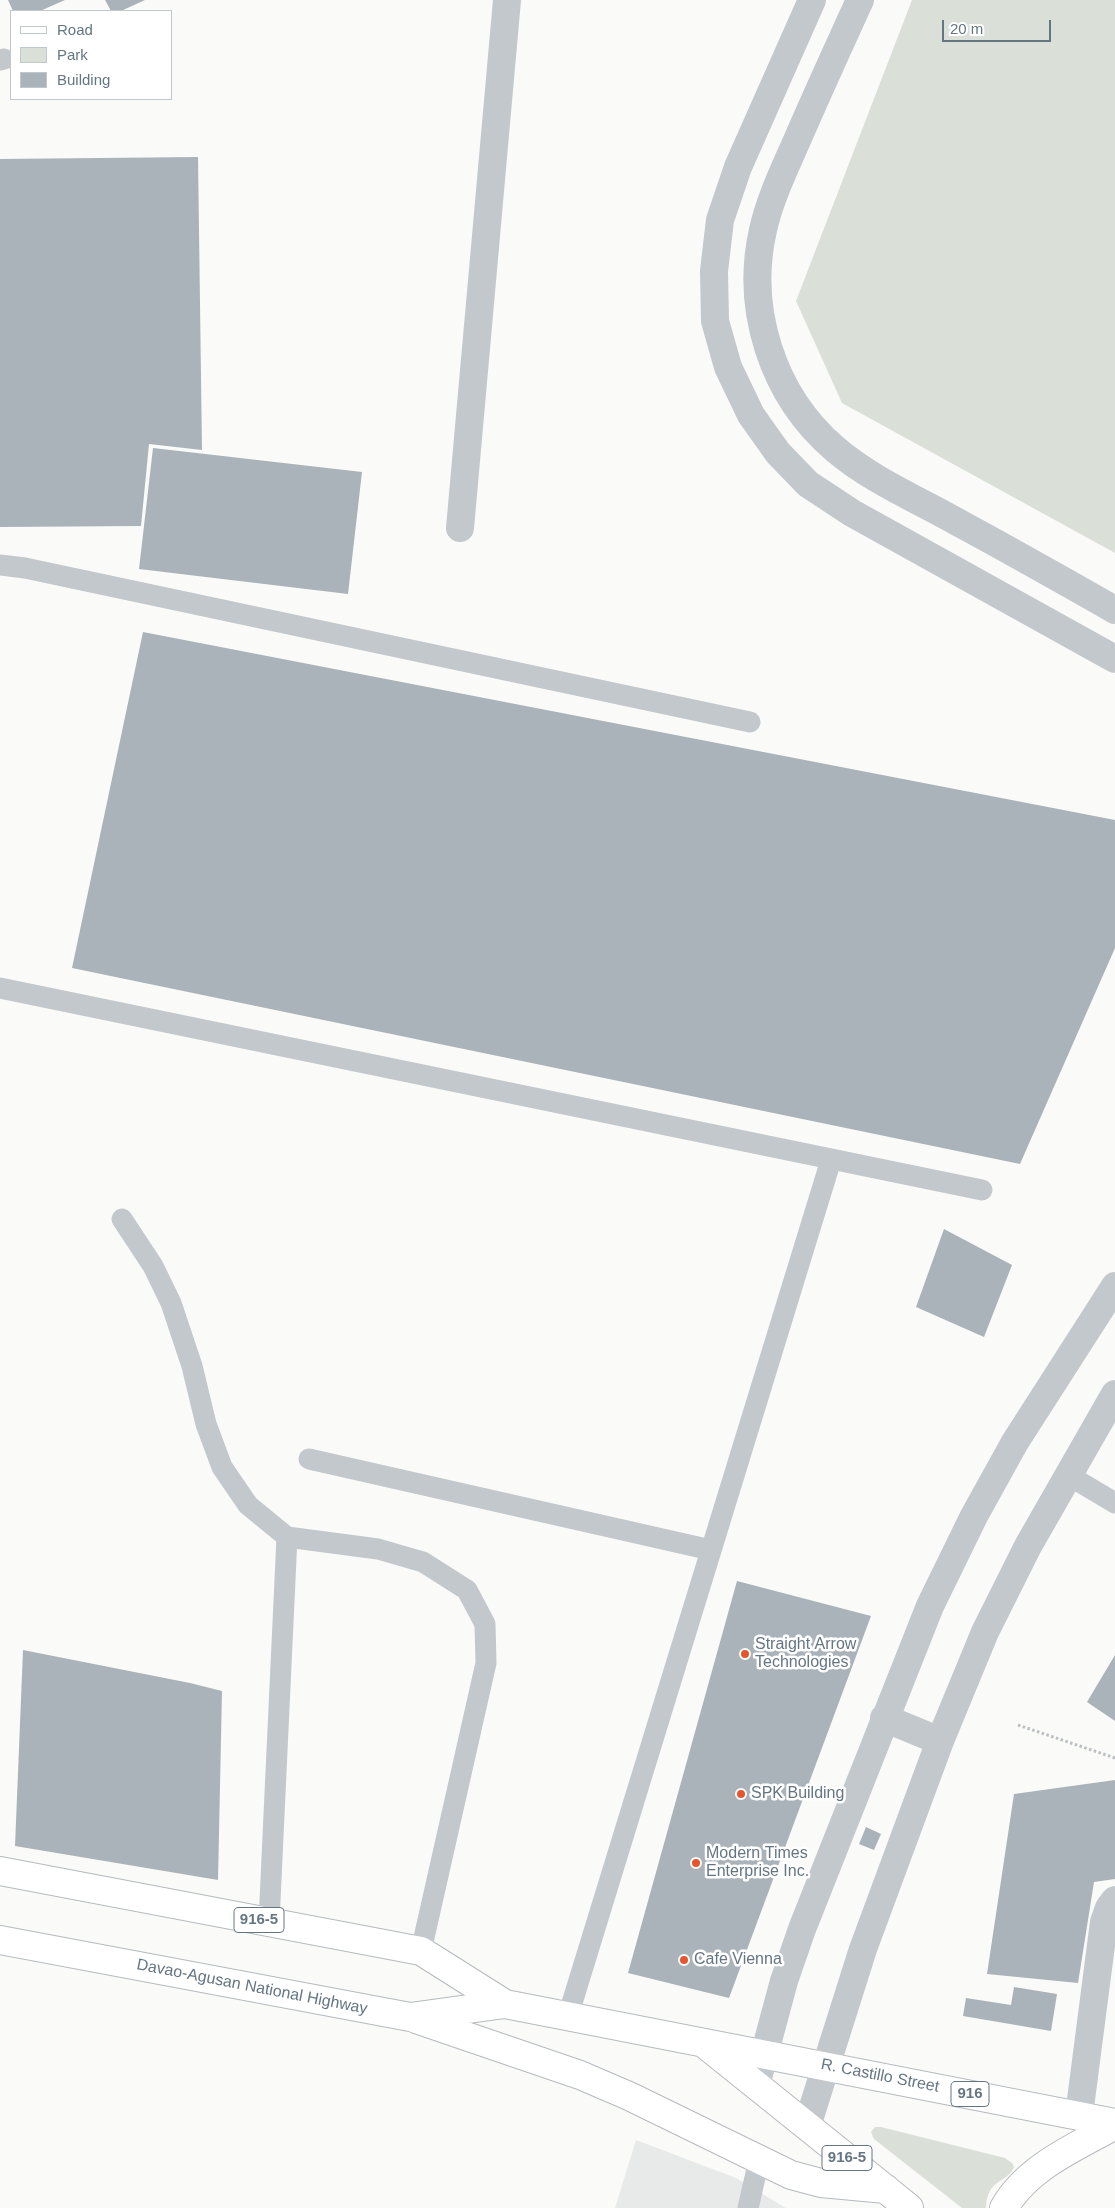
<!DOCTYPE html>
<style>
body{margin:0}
#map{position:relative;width:1115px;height:2208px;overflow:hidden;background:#fafaf8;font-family:Arial,sans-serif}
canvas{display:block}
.legend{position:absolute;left:10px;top:10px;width:162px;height:90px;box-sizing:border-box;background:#fff;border:1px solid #c1c8cd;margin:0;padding:6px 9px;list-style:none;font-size:15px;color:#657683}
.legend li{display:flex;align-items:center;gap:10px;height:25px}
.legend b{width:25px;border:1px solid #c1c8cd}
.scale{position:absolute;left:942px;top:20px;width:109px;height:22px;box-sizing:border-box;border:2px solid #657683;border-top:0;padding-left:6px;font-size:15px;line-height:18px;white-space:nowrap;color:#657683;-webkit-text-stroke:4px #fff;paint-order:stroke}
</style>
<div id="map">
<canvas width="1115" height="2208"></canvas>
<ul class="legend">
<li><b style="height:6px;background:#fff"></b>Road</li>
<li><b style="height:14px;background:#dadfd7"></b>Park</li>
<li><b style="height:14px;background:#aab3b9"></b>Building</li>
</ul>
<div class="scale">20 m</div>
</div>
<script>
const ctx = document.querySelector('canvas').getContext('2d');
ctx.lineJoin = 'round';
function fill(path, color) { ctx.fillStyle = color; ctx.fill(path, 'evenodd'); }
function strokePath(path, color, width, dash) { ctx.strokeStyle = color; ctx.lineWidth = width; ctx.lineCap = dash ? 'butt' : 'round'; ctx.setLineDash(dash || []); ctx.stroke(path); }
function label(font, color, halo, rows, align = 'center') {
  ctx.font = font + ' Arial,sans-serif'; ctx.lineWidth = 5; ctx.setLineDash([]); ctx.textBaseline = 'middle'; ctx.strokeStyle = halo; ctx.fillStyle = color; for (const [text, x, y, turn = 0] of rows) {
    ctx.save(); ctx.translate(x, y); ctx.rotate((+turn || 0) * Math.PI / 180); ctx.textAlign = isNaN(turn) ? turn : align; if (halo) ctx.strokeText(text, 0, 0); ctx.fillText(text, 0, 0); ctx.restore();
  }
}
fill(new Path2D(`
 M 636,2140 L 736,2178 L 786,2208 L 615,2208 Z`), '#e8e9e9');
fill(new Path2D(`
 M 912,0 L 1115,0 L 1115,553 L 842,403 L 796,301 Z
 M 875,2127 L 881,2127 L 1005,2158 L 1012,2163 L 1014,2167 C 1007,2184 987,2178 986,2208 L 962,2208 L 874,2139 L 871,2132 Z`), '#dadfd7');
fill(new Path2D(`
 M 8,0 L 65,0 L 40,11 L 13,11 Z
 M 105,0 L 145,0 L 121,11 L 111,11 Z
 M 198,157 L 202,450 L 149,444 L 141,526 L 0,527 L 0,159 Z
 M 153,448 L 362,472 L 348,594 L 139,569 Z
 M 143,632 L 1115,820 L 1115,948 L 1020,1164 L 72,968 Z
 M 944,1229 L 1012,1265 L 984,1337 L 916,1307 Z
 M 737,1581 L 871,1616 L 729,1998 L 628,1973 Z
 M 23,1650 L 190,1683 L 222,1691 L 218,1880 L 15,1846 Z
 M 1115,1655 L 1115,1721 L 1087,1702 Z
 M 1115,1780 L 1115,1879 L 1094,1882 L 1078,1983 L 987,1974 L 1014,1794 Z
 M 866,1827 L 881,1834 L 874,1850 L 859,1844 Z
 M 1014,1987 L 1057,1994 L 1051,2031 L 963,2016 L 966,1998 L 1011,2005 Z`), '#aab3b9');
const primary = new Path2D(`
 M 0,1871 L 421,1951 L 505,2004
 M 0,1940 L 410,2017 L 505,2004 L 1115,2123
 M 416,2019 L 580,2075 L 629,2096 L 791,2175 L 821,2183 L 886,2189
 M 706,2045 L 909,2208
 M 1004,2208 C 1027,2167 1076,2147 1115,2125`);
strokePath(primary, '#b5babe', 30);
strokePath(new Path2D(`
 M 1018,1725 L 1115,1758`), '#bbbfc2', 3, [2.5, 2.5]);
strokePath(new Path2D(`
 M 0,60 L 4,59
 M 0,565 L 25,568 L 750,722
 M 0,988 L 982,1190
 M 122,1219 L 153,1266 L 171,1303 L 192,1366 L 206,1424 L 222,1467 L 248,1505 L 287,1537 L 378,1549 L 423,1562 L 467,1590 L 485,1624 L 486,1663 L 421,1951
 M 309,1459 L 711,1550
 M 1068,1475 L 1115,1503
 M 269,1922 L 287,1537
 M 568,2016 L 831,1160
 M 748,2208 L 759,2160`), '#c3c8cc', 21);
strokePath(new Path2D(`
 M 812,0 L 738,167 L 720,220 L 714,271 L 715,321 L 728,367 L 751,415 L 778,453 L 808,484 L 852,513 L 1115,659
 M 860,0 C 839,46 818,92 798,138 C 785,168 770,198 763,230 C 745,309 772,395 835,449 C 871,480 919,500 961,524 C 1013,552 1064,581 1115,610
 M 460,528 L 507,0
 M 884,1718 L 940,1741
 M 756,2085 L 784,1981 L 802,1929 L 930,1606 L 974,1516 L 1015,1442 L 1115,1286
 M 1079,2115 L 1104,1922 L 1109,1908 L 1115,1900
 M 807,2126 L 863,1949 L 940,1741 L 985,1632 L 1028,1546 L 1115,1394`), '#c3c8cc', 28);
strokePath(primary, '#fff', 28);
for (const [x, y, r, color] of [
 [745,1654,5,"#e4572e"],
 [741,1794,5,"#e4572e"],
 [696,1863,5,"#e4572e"],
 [684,1960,5,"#e4572e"]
]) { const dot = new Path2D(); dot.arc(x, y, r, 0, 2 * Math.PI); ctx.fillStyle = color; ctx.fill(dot); strokePath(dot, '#fff', 2); }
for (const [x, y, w] of [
 [259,1920,50],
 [970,2094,38],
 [847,2158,50]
]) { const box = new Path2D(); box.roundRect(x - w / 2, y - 12.5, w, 25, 4); ctx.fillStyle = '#fff'; ctx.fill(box); strokePath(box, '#657683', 1); }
label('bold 15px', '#657683', null, [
 ["916-5",259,1920],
 ["916",970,2094],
 ["916-5",847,2158]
]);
label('16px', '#657683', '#fff', [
 ["Straight Arrow",755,1645],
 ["Technologies",755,1663],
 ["SPK Building",751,1794],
 ["Modern Times",706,1854],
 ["Enterprise Inc.",706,1872],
 ["Cafe Vienna",694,1960]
], 'left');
label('16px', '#657683', '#fff', [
 ["Davao-Agusan National Highway",252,1987,11],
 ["R. Castillo Street",880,2076,11]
]);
</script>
